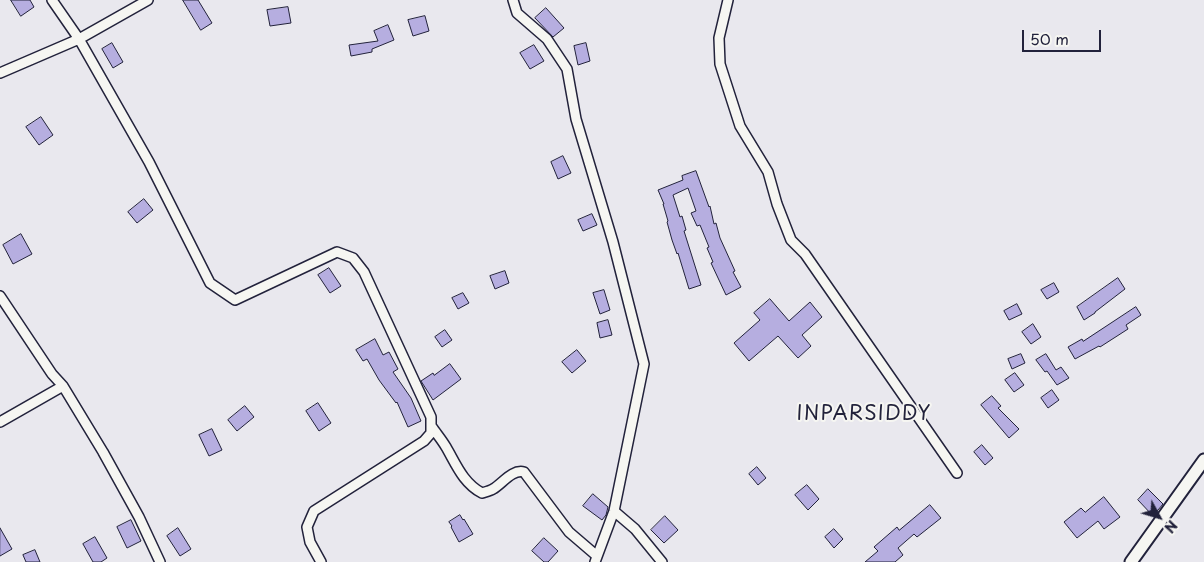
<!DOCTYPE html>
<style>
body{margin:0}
#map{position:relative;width:1204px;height:562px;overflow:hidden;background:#e9e8ee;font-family:"Playpen Sans",sans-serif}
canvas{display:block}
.north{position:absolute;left:1134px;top:492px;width:50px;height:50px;-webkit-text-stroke:4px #f6f6f2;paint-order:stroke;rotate:129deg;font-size:14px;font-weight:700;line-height:20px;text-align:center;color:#22223b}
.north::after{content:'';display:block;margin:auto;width:18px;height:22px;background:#22223b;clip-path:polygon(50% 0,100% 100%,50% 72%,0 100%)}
.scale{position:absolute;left:1022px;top:30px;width:79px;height:22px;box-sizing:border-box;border:2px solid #22223b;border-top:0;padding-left:6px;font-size:15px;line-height:18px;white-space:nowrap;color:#22223b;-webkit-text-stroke:4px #f6f6f2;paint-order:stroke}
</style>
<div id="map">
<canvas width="1204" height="562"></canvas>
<div class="north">N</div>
<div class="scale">50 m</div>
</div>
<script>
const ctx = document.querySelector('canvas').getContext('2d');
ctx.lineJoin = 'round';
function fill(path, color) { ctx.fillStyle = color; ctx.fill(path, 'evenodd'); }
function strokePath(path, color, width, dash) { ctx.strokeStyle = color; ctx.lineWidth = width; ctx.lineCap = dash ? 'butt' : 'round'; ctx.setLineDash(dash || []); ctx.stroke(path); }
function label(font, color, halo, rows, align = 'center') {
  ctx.font = font + ' "Playpen Sans",sans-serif'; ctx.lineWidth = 4; ctx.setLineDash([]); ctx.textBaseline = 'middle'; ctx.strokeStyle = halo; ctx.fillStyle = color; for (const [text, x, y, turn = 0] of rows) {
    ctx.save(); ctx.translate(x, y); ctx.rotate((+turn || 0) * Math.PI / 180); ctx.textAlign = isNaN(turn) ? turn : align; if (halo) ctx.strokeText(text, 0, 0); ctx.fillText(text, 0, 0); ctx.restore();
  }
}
const building = new Path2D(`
 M 11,0 L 30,0 L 34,7 L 21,16 Z
 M 183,0 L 198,0 L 212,23 L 201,30 Z
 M 288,7 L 291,23 L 270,26 L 267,10 Z
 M 546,8 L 564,28 L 553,37 L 535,18 Z
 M 425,16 L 429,31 L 413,36 L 408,20 Z
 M 388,25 L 394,40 L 372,49 L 372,52 L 351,56 L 349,45 L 378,41 L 374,31 Z
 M 112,43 L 123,62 L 113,68 L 102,49 Z
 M 586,43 L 590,61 L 578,65 L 574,46 Z
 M 534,45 L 544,61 L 530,69 L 520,53 Z
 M 41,117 L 53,135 L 39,145 L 26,127 Z
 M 563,156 L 571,173 L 558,179 L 551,162 Z
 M 696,171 L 709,207 L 710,206 L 714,224 L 716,223 L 720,238 L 735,271 L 733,272 L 741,287 L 726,295 L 711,263 L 713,262 L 707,248 L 709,247 L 700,225 L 697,226 L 691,213 L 696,211 L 688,188 L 673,195 L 680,217 L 682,216 L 686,230 L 684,231 L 701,285 L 689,289 L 678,253 L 677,254 L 672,240 L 667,222 L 668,221 L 663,204 L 664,204 L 658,190 L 683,180 L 682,176 Z
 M 144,199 L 153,210 L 137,223 L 128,212 Z
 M 592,214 L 597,225 L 583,231 L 578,220 Z
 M 21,234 L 32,254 L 13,264 L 3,245 Z
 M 329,268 L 341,286 L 330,293 L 318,275 Z
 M 505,271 L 509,283 L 495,289 L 490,276 Z
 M 1118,278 L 1125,289 L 1095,312 L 1095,313 L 1084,320 L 1077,307 Z
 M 1054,283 L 1059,292 L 1047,299 L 1041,290 Z
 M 604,290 L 610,310 L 600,314 L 593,293 Z
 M 463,293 L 469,303 L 458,309 L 452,298 Z
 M 770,299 L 789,321 L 810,302 L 822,317 L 802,335 L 811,346 L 798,358 L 778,336 L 749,361 L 734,343 L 760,320 L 754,313 Z
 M 1017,304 L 1022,314 L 1009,320 L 1004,311 Z
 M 1136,307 L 1141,315 L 1126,325 L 1128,329 L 1100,347 L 1099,346 L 1075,359 L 1068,347 L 1082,339 L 1083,341 Z
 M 608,320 L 612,335 L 600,338 L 597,323 Z
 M 1033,324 L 1041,337 L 1031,344 L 1022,332 Z
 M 445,330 L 452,340 L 442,347 L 435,337 Z
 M 375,339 L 383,355 L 389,352 L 398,369 L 393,372 L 411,398 L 421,421 L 408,427 L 397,402 L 396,403 L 379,380 L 367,359 L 363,361 L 356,350 Z
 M 577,350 L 586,361 L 572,373 L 562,362 Z
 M 1021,354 L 1025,363 L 1012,369 L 1008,359 Z
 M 1046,354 L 1056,370 L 1061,367 L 1069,378 L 1057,385 L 1047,371 L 1045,372 L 1036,360 Z
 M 450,364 L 461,379 L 433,400 L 421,381 L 433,373 L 434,375 Z
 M 1015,373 L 1024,385 L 1014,392 L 1005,380 Z
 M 1052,390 L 1059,400 L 1048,408 L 1041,398 Z
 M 992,396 L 1001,406 L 998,408 L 1019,429 L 1009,438 L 981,405 Z
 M 318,403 L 331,423 L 319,431 L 306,411 Z
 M 245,406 L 254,417 L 237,431 L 228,420 Z
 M 212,429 L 222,450 L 209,456 L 199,435 Z
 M 982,445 L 993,458 L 985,465 L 974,452 Z
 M 757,467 L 766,478 L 758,485 L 749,474 Z
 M 807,485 L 819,499 L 808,510 L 795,495 Z
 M 1148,489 L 1163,504 L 1153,516 L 1138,500 Z
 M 593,494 L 608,507 L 606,515 L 602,520 L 583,506 Z
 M 1104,497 L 1120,517 L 1104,529 L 1098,521 L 1077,538 L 1064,522 L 1081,508 L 1085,512 Z
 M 930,505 L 941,518 L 917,537 L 914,534 L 898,548 L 903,555 L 895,562 L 865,562 L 878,551 L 874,547 L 897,527 L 899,530 Z
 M 460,515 L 463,520 L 464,519 L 473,534 L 459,542 L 451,527 L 452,526 L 449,522 Z
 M 665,516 L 678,530 L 664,543 L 651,530 Z
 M 131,520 L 141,541 L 127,548 L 117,527 Z
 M 0,528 L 12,549 L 0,556 Z
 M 178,528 L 191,549 L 180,556 L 167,536 Z
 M 834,529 L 843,539 L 834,548 L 825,537 Z
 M 95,537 L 107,558 L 101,562 L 93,562 L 83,544 Z
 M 544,538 L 558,551 L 548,562 L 544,562 L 532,551 Z
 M 35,550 L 40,562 L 26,562 L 23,555 Z`);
fill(building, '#b6aee0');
strokePath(building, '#22223b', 1);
const street = new Path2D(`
 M 52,0 L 79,39 L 149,162 L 210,283 L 235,300 L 337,252 L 353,258 L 364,272 L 431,417 L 431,433 L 424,441 L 314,511 L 307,527 L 310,542 L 321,562
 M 513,0 L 517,13 L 547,39 L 567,69 L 576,119 L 613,242 L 644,364 L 614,511 L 595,562
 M 728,0 L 719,38 L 720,64 L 740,126 L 768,172 L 777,204 L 791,240 L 805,254 L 957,473
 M 0,73 L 79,39 L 148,0
 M 0,296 L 52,374 L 63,386 L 103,452 L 139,517 L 160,562
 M 0,422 L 63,386
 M 432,427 C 436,433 442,440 446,447 C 456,464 463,483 482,493 C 485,492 490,491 493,489 C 502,484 512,469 524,472 L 569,532 L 597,556
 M 614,511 L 635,529 L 662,562`);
const secondary = new Path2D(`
 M 1131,562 L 1204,460`);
strokePath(street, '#22223b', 12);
strokePath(secondary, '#22223b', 15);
strokePath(street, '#f6f6f2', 9);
strokePath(secondary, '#f6f6f2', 11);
ctx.letterSpacing = '1px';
label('20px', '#22223b', '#f6f6f2', [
 ["INPARSIDDY",864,414]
]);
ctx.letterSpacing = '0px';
</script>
